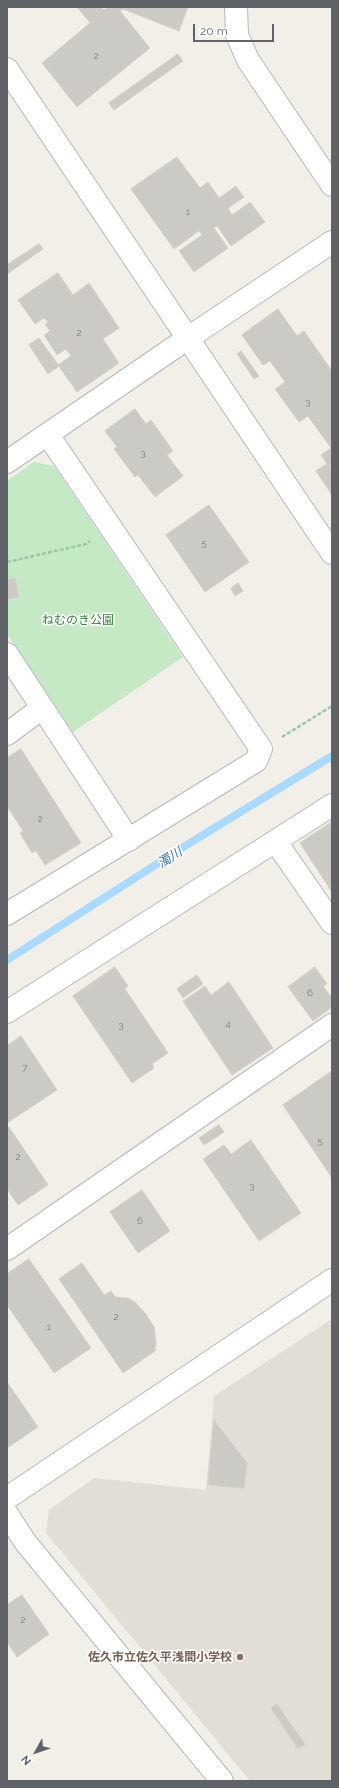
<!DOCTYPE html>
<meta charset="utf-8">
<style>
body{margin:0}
#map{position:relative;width:339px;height:1788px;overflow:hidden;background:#f1efe8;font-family:Raleway,sans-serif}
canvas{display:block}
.frame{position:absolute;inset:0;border:8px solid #5f6368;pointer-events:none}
.north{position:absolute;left:16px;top:1732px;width:40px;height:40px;-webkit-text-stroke:3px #fff;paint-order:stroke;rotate:230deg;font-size:11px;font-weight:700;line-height:16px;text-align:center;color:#5f6368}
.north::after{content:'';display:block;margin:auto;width:14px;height:18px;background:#5f6368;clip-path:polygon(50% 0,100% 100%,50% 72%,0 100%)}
.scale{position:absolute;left:193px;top:24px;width:81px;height:18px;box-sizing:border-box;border:2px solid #5f6368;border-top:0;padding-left:5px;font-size:12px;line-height:14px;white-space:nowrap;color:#5f6368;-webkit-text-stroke:3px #fff;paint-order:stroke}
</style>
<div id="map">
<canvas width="339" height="1788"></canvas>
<div class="frame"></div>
<div class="north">N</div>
<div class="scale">20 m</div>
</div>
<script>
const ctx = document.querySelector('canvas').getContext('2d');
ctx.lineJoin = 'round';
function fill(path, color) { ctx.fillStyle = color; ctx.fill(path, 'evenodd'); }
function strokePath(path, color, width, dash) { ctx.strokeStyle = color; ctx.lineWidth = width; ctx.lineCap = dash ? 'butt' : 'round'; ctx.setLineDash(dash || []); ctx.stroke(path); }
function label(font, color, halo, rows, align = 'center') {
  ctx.font = font + ' Raleway,"Noto Sans JP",sans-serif'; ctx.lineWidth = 3; ctx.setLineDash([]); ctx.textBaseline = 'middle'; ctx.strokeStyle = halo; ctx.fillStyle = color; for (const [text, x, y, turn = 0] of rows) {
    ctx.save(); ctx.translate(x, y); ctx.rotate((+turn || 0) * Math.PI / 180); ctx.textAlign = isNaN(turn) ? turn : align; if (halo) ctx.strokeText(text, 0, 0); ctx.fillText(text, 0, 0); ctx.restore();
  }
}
fill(new Path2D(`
 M 332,1319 L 332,1781 L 250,1781 L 46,1533 L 49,1510 L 94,1478 L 206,1490 L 214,1396 Z`), '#e1ded6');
fill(new Path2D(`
 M 34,462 L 54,466 L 183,657 L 73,732 L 7,634 L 7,481 Z`), '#c5e8c5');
strokePath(new Path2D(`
 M 7,960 L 185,846 L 332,756`), '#aadaff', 8);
const building = new Path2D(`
 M 77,7 L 101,7 L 104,10 L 108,7 L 188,7 L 179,31 L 123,9 L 120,11 L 150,48 L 77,107 L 42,63 L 90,23 Z
 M 178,54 L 183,61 L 114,110 L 109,103 Z
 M 177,157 L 200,188 L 208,182 L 219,198 L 236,186 L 244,197 L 228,208 L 232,215 L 250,202 L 265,222 L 231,246 L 217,226 L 214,228 L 228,248 L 194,272 L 179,251 L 202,235 L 199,231 L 174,249 L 131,189 Z
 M 39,244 L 43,249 L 7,274 L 7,265 Z
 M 58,273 L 73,295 L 89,283 L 119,328 L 103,339 L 119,363 L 77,392 L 58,365 L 71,356 L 66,349 L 57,355 L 44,335 L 50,331 L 45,324 L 48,322 L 44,318 L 35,324 L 18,300 Z
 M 278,309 L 297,336 L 304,331 L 332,371 L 332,471 L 321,455 L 331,448 L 308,416 L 299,422 L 275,389 L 285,382 L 270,361 L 263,365 L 242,335 Z
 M 39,338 L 59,366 L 48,374 L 29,345 Z
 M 241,351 L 259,376 L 254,379 L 237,354 Z
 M 135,409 L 146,424 L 151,420 L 173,451 L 167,455 L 183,476 L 155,497 L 138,475 L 135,477 L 114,449 L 117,447 L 105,431 Z
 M 327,464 L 332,470 L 332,495 L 316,471 Z
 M 209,505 L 249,562 L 205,592 L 166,535 Z
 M 15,578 L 19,597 L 7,599 L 7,580 Z
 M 238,583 L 243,591 L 235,596 L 231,589 Z
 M 21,749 L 81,843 L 45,865 L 36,851 L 32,853 L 20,833 L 23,831 L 7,806 L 7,758 Z
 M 332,822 L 332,892 L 300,843 Z
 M 115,967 L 128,986 L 125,989 L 168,1053 L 152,1064 L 154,1068 L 132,1083 L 73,996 Z
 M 315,967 L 327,984 L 323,986 L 332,998 L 332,1007 L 313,1021 L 288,987 Z
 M 197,975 L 203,984 L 183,998 L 177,989 Z
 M 229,982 L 273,1048 L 232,1075 L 183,1001 L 205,986 L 211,995 Z
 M 21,1036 L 57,1090 L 7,1123 L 7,1046 Z
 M 332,1071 L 332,1178 L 283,1105 Z
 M 219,1125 L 224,1132 L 204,1145 L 199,1138 Z
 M 9,1127 L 48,1185 L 18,1205 L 7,1189 L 7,1128 Z
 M 251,1140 L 301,1213 L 259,1241 L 203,1159 L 224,1145 L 231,1154 Z
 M 142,1190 L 170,1231 L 138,1253 L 110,1212 Z
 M 29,1259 L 91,1348 L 54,1373 L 7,1305 L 7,1274 Z
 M 82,1263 L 104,1295 L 111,1291 L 115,1297 L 128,1298 L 135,1302 L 146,1314 L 154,1327 L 156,1342 L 155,1351 L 123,1373 L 59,1279 Z
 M 7,1382 L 38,1427 L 7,1448 Z
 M 214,1420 L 247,1463 L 244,1488 L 208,1485 Z
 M 22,1595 L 49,1634 L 17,1657 L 7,1642 L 7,1605 Z
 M 277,1704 L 305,1744 L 298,1749 L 271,1708 Z`);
fill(building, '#cccac5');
strokePath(building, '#d6d1c6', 1);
const minor = new Path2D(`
 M 7,462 L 188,338
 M 7,654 L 129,840
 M 7,734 L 42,708
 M 276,842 L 332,923
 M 7,914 L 256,761 L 261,749 L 48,435
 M 7,1012 L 332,805
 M 7,1249 L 332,1025`);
const tertiary = new Path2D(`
 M 236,7 L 237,35 L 248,60 L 332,185
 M 7,69 L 332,553
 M 188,338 L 332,242
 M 7,1498 L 332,1280
 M 7,1514 L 26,1543 L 222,1781`);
strokePath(minor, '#b5b8bc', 24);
strokePath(tertiary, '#b5b8bc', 24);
strokePath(new Path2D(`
 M 7,562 L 86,544 L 90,541
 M 282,737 L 332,706`), '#9cc7a9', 2.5, [4, 2]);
strokePath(minor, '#fff', 22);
strokePath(tertiary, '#fff', 22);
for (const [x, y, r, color] of [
 [240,1657,4,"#8d6e63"]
]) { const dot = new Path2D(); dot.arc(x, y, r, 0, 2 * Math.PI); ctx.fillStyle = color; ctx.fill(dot); strokePath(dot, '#fff', 1.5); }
label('10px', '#7a7d7f', null, [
 ["2",96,56],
 ["1",188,212],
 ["2",79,333],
 ["3",308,402],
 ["3",143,453],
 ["5",204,543],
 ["2",40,819],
 ["6",310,993],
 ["4",228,1024],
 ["3",121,1025],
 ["7",25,1068],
 ["5",320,1141],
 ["2",18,1157],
 ["3",252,1186],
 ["6",140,1221],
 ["2",116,1317],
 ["1",49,1327],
 ["2",23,1620]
]);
label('12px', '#348238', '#fff', [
 ["ねむのき公園",78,620]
]);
label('bold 12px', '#785e54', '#fff', [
 ["佐久市立佐久平浅間小学校",232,1657]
], 'right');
label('italic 13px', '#4174aa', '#fff', [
 ["濁川",170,858,-32]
]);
</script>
